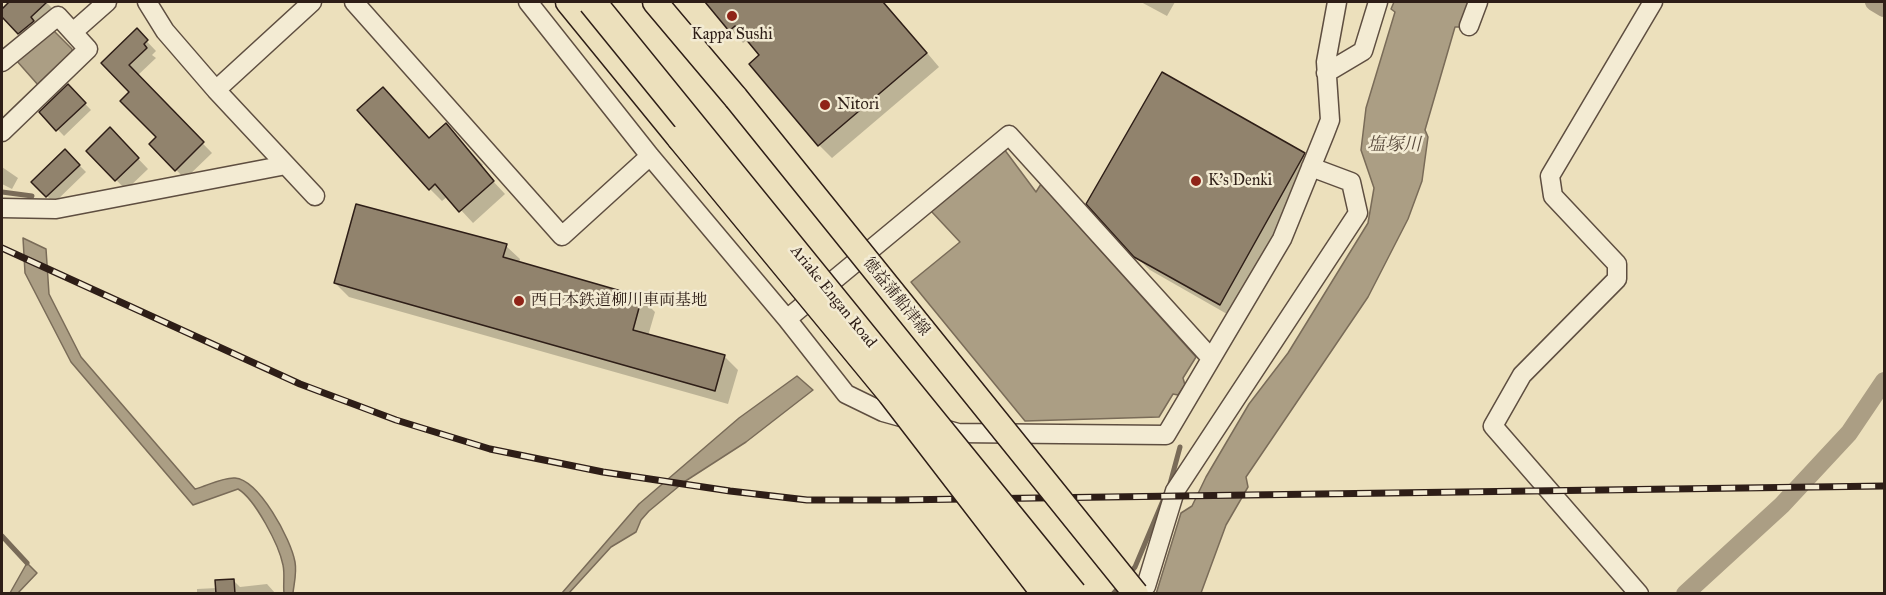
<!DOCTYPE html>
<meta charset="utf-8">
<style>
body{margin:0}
#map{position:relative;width:1886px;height:595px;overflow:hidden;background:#ece0bc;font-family:"IM FELL Great Primer",serif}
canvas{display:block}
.frame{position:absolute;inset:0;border:3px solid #2e1e17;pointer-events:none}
</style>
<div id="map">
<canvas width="1886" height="595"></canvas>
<div class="frame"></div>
</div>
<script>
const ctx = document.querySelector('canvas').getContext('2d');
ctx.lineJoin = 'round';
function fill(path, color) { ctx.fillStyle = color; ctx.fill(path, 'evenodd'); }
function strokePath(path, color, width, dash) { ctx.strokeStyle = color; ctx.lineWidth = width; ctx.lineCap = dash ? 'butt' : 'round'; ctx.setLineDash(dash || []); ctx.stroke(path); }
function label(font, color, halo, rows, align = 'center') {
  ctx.font = font + ' "IM FELL Great Primer","Noto Serif JP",serif'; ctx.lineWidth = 5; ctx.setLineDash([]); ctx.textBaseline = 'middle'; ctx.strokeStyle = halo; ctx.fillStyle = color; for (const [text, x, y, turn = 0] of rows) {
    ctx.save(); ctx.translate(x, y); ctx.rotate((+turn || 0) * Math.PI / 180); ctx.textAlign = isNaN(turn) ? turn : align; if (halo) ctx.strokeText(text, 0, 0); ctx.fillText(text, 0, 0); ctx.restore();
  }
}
const water = new Path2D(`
 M 1394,2 L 1468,2 L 1460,27 L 1455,27 L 1425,130 L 1428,137 L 1422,181 L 1408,219 L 1368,297 L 1246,477 L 1248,487 L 1226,525 L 1201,593 L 1156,594 L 1181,513 L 1192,506 L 1206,477 L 1249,404 L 1288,353 L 1368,223 L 1374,188 L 1361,150 L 1366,108 L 1395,12 L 1391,9 Z
 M 53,30 L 72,49 L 72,54 L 39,86 L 16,60 Z
 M 1004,149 L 1036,192 L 1041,184 L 1196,357 L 1183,378 L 1185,385 L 1178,395 L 1173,394 L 1159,417 L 1025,421 L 911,282 L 960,242 L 931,211 Z
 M 23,238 L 46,249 L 49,294 L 81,357 L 195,489 C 207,486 223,477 235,478 C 259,480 291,539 295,562 C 297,573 294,583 293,593 L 284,593 C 283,584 285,574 283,565 C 279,545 255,499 238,489 L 193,505 L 71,362 L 25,273 Z
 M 797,376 L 813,390 L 746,442 L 684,482 L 649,511 L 641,520 L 636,532 L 611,547 L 569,593 L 562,593 L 639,504 L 739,418 Z
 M 27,563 L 37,573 L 18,593 L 10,593 Z`);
fill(water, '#ab9e84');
strokePath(water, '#796b58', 1.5);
fill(new Path2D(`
 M 6,2 L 46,2 L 53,9 L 26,40 L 2,15 L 2,11 L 9,4 Z
 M 707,2 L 884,2 L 939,67 L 832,158 L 819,145 L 761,55 L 748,39 L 743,43 Z
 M 1141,2 L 1175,2 L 1167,16 Z
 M 137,31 L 156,51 L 152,55 L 156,58 L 137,76 L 212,153 L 185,179 L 151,144 L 158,137 L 131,92 L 103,63 Z
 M 68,86 L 91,110 L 64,136 L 41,112 Z
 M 446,125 L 483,165 L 480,167 L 505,194 L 473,223 L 448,196 L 442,201 L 430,189 L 430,139 Z
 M 110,129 L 148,169 L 126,190 L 88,151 Z
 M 65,151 L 86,172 L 54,203 L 33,182 Z
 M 1304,155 L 1317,168 L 1234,318 L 1150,270 L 1135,256 Z
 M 2,167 L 18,178 L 12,189 L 2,184 Z
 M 506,246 L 520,259 L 519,263 L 641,298 L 655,312 L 648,336 L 724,356 L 738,370 L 728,404 L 349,297 L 335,283 Z
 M 233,580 L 240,587 L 267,584 L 276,594 L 197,594 L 197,589 L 217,588 Z`), '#0003');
strokePath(new Path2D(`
 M 2,192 L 32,196
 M 2,536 L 27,563
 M 1128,575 L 1135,567 L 1170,484 L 1180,447
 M 1113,594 L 1121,585`), '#796b58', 5);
strokePath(new Path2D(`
 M 1874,2 L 1884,8
 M 1685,594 L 1782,505 L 1849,433 L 1884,381`), '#ab9e84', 18);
const building = new Path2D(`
 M 9,2 L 47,2 L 31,17 L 34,21 L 18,34 L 2,17 L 2,9 Z
 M 705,2 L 883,2 L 927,53 L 818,146 L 749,64 L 759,55 L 735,26 L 729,31 Z
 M 137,28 L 148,40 L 144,44 L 147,48 L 129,65 L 204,142 L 175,171 L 149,144 L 156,137 L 120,101 L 129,92 L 101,63 Z
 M 1162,72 L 1305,153 L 1220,305 L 1134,257 L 1086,204 Z
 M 68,84 L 86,103 L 56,131 L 39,112 Z
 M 383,87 L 429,138 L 446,123 L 494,181 L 459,212 L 435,184 L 429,190 L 357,110 Z
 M 110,127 L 139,158 L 115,181 L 86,151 Z
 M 65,149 L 80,165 L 46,197 L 31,182 Z
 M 356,204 L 507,244 L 503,257 L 642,297 L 633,330 L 725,355 L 715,391 L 334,283 Z
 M 234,579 L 235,594 L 216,594 L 215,580 Z`);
fill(building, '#91836d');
strokePath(building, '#2e1e17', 1.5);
const minor = new Path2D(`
 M 147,2 L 165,31 L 216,90 L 315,196
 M 354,2 L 562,236 L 650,156
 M 528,2 L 650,156 L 787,319 L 846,394 L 883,412 L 958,433 L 1166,435 L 1282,239 L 1325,133 L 1330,120 L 1326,62 L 1337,2
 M 1469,26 L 1478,2
 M 73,32 L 107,2
 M 2,62 L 58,16 L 88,49 L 2,132
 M 1326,73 L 1363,51 L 1378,2
 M 216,90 L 312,2
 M 2,208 L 56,209 L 286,165
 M 787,319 L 1009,135 L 1210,357
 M 1138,594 L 1146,586 L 1175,491 L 1358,213 L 1351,182 L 1311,167
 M 1639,594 L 1493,426 L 1522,375 L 1617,279 L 1617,264 L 1553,196 L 1550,176 L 1653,2`);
const major = new Path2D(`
 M 568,2 L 679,138
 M 655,2 L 736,98`);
strokePath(minor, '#5e4e40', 21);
strokePath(major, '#2e1e17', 27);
strokePath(minor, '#f3ebd3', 18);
strokePath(major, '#ece0bc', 24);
const rail = new Path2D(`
 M 2,248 L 300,384 L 396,420 L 490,449 L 603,472 L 730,491 L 807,500 L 896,500 L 1884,486`);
strokePath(rail, '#2e1e17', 7);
strokePath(rail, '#f3ebd3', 4.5, [14]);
const majorBridge = new Path2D(`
 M 736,98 L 1136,594
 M 679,138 L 890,394 L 1044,594`);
const highwayBridge = new Path2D(`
 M 592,2 L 1073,594`);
strokePath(majorBridge, '#2e1e17', 27, []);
strokePath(highwayBridge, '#2e1e17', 30, []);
strokePath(majorBridge, '#ece0bc', 24);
strokePath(highwayBridge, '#ece0bc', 27);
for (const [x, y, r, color] of [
 [732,16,6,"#8f2418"],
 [825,105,6,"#8f2418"],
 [1196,181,6,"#8f2418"],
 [519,301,6,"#8f2418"]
]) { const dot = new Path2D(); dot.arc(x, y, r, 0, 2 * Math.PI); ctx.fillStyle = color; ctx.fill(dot); strokePath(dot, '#f3ebd3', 2); }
label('16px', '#2e1e17', '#f3ebd3', [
 ["Kappa Sushi",732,35,"center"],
 ["Nitori",837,105],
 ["K's Denki",1208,181],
 ["西日本鉄道柳川車両基地",531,301]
], 'left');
label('16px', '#2e1e17', '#f3ebd3', [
 ["Ariake Engan Road",833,297,51],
 ["徳益蒲船津線",896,297,51]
]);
label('italic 18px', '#5a4b3d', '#f3ebd3', [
 ["塩塚川",1394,146]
]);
</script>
